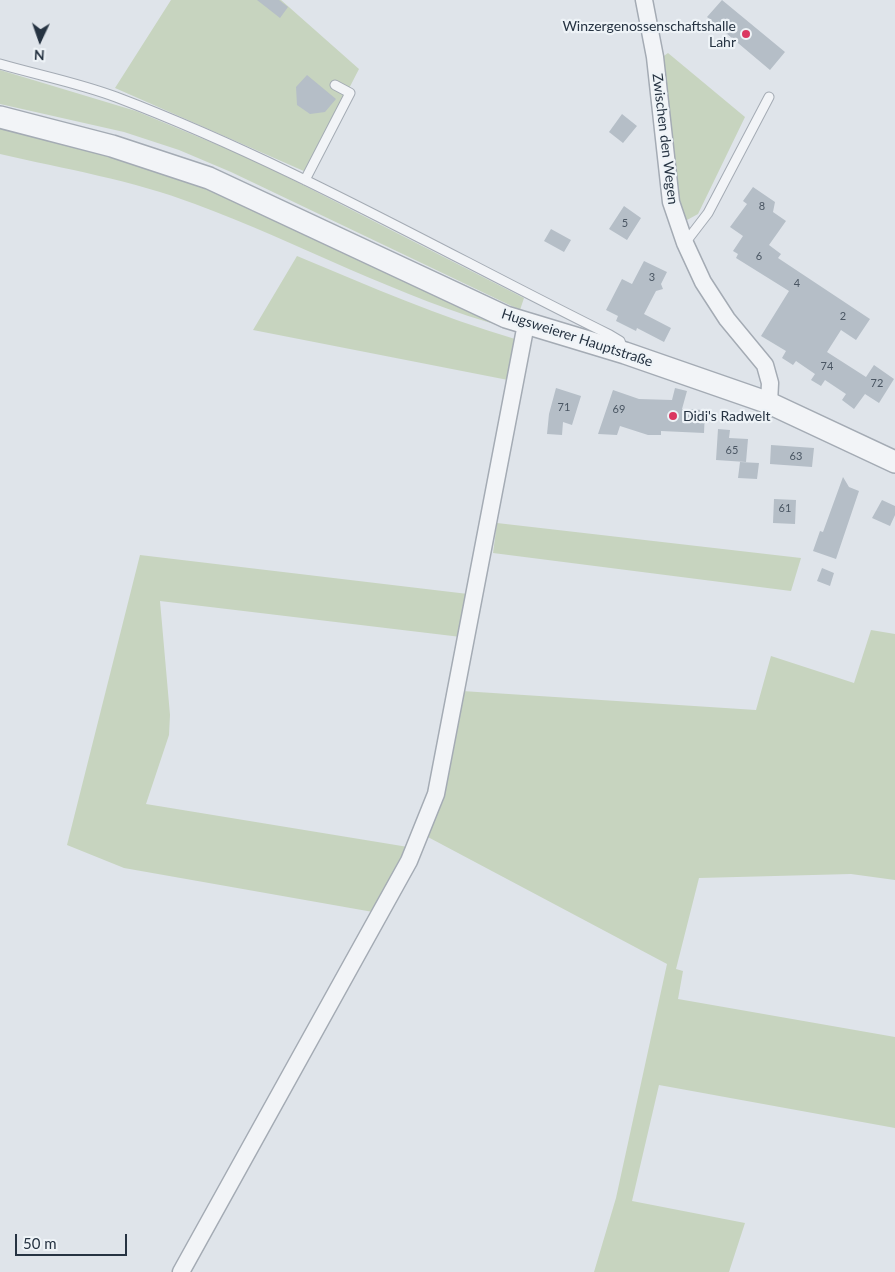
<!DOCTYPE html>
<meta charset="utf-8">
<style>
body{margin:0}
#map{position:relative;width:895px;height:1272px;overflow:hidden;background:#dfe4ea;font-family:Lato,sans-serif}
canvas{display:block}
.north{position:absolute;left:15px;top:15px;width:50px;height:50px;-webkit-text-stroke:4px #eef3f7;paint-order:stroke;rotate:183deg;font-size:14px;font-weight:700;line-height:20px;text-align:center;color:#263342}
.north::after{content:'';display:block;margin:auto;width:18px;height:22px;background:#263342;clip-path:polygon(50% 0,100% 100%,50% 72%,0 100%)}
.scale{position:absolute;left:15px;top:1234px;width:112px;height:22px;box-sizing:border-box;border:2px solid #263342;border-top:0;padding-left:6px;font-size:15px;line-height:18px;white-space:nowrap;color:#263342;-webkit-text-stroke:4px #eef3f7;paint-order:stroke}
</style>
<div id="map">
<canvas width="895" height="1272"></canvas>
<div class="north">N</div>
<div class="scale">50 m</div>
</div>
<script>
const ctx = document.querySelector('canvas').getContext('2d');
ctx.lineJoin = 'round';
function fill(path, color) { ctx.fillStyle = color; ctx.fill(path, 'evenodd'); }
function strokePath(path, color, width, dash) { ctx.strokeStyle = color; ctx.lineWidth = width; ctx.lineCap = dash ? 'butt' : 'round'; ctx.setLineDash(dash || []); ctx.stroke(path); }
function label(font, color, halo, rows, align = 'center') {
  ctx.font = font + ' Lato,sans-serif'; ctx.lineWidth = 4.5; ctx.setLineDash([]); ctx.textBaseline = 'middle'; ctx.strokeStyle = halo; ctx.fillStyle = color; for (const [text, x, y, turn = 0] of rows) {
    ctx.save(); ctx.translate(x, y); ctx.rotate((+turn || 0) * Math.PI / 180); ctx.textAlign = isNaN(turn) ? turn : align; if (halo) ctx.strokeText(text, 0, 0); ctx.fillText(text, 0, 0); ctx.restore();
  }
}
fill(new Path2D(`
 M 171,0 L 281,0 L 359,69 L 306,172 L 115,88 Z
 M 668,53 L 745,117 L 698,214 L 687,220 L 682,220 L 672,186 L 661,58 Z
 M 0,70 L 136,111 L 254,160 L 524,298 L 520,310 L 231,172 L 179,150 L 124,132 L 0,104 Z
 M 0,127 L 86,147 L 226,194 L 508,328 C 399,298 300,243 195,204 C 132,180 65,169 0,154 Z
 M 297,256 C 369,286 440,317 515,339 L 508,380 L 253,330 Z
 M 497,523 L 801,558 L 791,591 L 493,553 Z
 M 140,555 L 468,594 L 461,637 L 160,601 L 170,715 L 169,735 L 146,804 L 408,847 L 373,912 L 124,868 L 67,845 Z
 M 871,630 L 895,634 L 895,880 L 851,874 L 699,878 L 676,969 L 683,971 L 678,999 L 895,1037 L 895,1128 L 659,1085 L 632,1201 L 745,1223 L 729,1272 L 594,1272 L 616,1198 L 667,964 L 426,836 L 462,691 L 756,710 L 771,656 L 854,683 Z`), '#c7d4bf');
fill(new Path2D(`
 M 257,0 L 279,0 L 288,7 L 280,18 Z
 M 722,0 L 785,52 L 770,70 L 707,17 Z
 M 307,75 L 336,99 L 325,112 L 310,114 L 297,105 L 296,87 Z
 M 622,114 L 637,126 L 623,143 L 609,132 Z
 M 753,187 L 775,202 L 773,212 L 786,221 L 769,245 L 781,254 L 778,258 L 870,319 L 856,340 L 841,330 L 827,352 L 866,377 L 874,365 L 894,379 L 879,403 L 865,394 L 854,409 L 842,400 L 846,394 L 825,380 L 821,386 L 811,380 L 815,374 L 796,361 L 793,365 L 782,358 L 786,351 L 761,336 L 789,291 L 736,258 L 738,254 L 733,251 L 743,236 L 730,227 L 747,204 L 743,201 Z
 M 624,206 L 641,218 L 627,240 L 609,229 Z
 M 551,229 L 571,240 L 564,252 L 544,241 Z
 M 644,261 L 667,272 L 661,284 L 663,289 L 656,291 L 644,314 L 671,328 L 664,342 L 637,328 L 636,331 L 616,321 L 618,316 L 606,310 L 622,279 L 632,284 Z
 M 556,388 L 581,396 L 572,425 L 563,422 L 562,435 L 547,434 L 549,414 Z
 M 675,388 L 687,391 L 682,409 L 705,410 L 704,433 L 661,431 L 661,435 L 648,435 L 620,426 L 617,435 L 598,434 L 613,390 L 639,399 L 672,400 Z
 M 718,429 L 730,430 L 729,438 L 748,439 L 746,462 L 716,460 Z
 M 771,445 L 814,448 L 812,467 L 770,464 Z
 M 740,462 L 759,463 L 757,479 L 738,478 Z
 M 843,477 L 849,487 L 859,491 L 836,559 L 813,551 L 820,531 L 823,532 Z
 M 774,499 L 796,500 L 795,524 L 773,523 Z
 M 882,500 L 895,506 L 895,515 L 890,526 L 872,518 Z
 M 822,568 L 834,573 L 830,586 L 817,581 Z`), '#b5bec7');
const service = new Path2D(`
 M 0,64 C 38,75 79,83 116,97 C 287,162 446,254 610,335 L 620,341 L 622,347
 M 305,180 L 350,93 L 335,85
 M 685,243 L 708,213 L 769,97`);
const minor = new Path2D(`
 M 644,0 L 655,57 L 671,202 L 685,243 L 703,282 L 727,319 L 765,365 L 770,383 L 769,403
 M 181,1272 L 409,861 L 436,794 L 526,324`);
const tertiary = new Path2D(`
 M 0,117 L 112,146 L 209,178 L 506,317 L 625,353 L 769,403 L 895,462`);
strokePath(service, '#a4abb4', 11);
strokePath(minor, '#a4abb4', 19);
strokePath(tertiary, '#a4abb4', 24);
strokePath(service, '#f2f4f7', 9);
strokePath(minor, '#f2f4f7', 16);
strokePath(tertiary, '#f2f4f7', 21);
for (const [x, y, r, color] of [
 [746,34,5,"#db3761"],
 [673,416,5,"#db3761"]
]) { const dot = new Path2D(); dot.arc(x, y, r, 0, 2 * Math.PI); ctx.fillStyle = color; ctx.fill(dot); strokePath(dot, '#eef3f7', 2); }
label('11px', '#4a5663', null, [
 ["8",762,206],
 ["5",625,223],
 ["6",759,256],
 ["3",652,277],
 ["4",797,283],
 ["2",843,316],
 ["74",827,366],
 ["72",877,383],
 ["71",564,407],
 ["69",619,409],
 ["65",732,450],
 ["63",796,456],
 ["61",785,508]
]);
label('14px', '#263342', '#eef3f7', [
 ["Winzergenossenschaftshalle",736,26],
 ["Lahr",736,42],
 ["Didi's Radwelt",683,416,"left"]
], 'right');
label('14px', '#263342', '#eef3f7', [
 ["Zwischen den Wegen",665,139,83],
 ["Hugsweierer Hauptstraße",577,338,18]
]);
</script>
